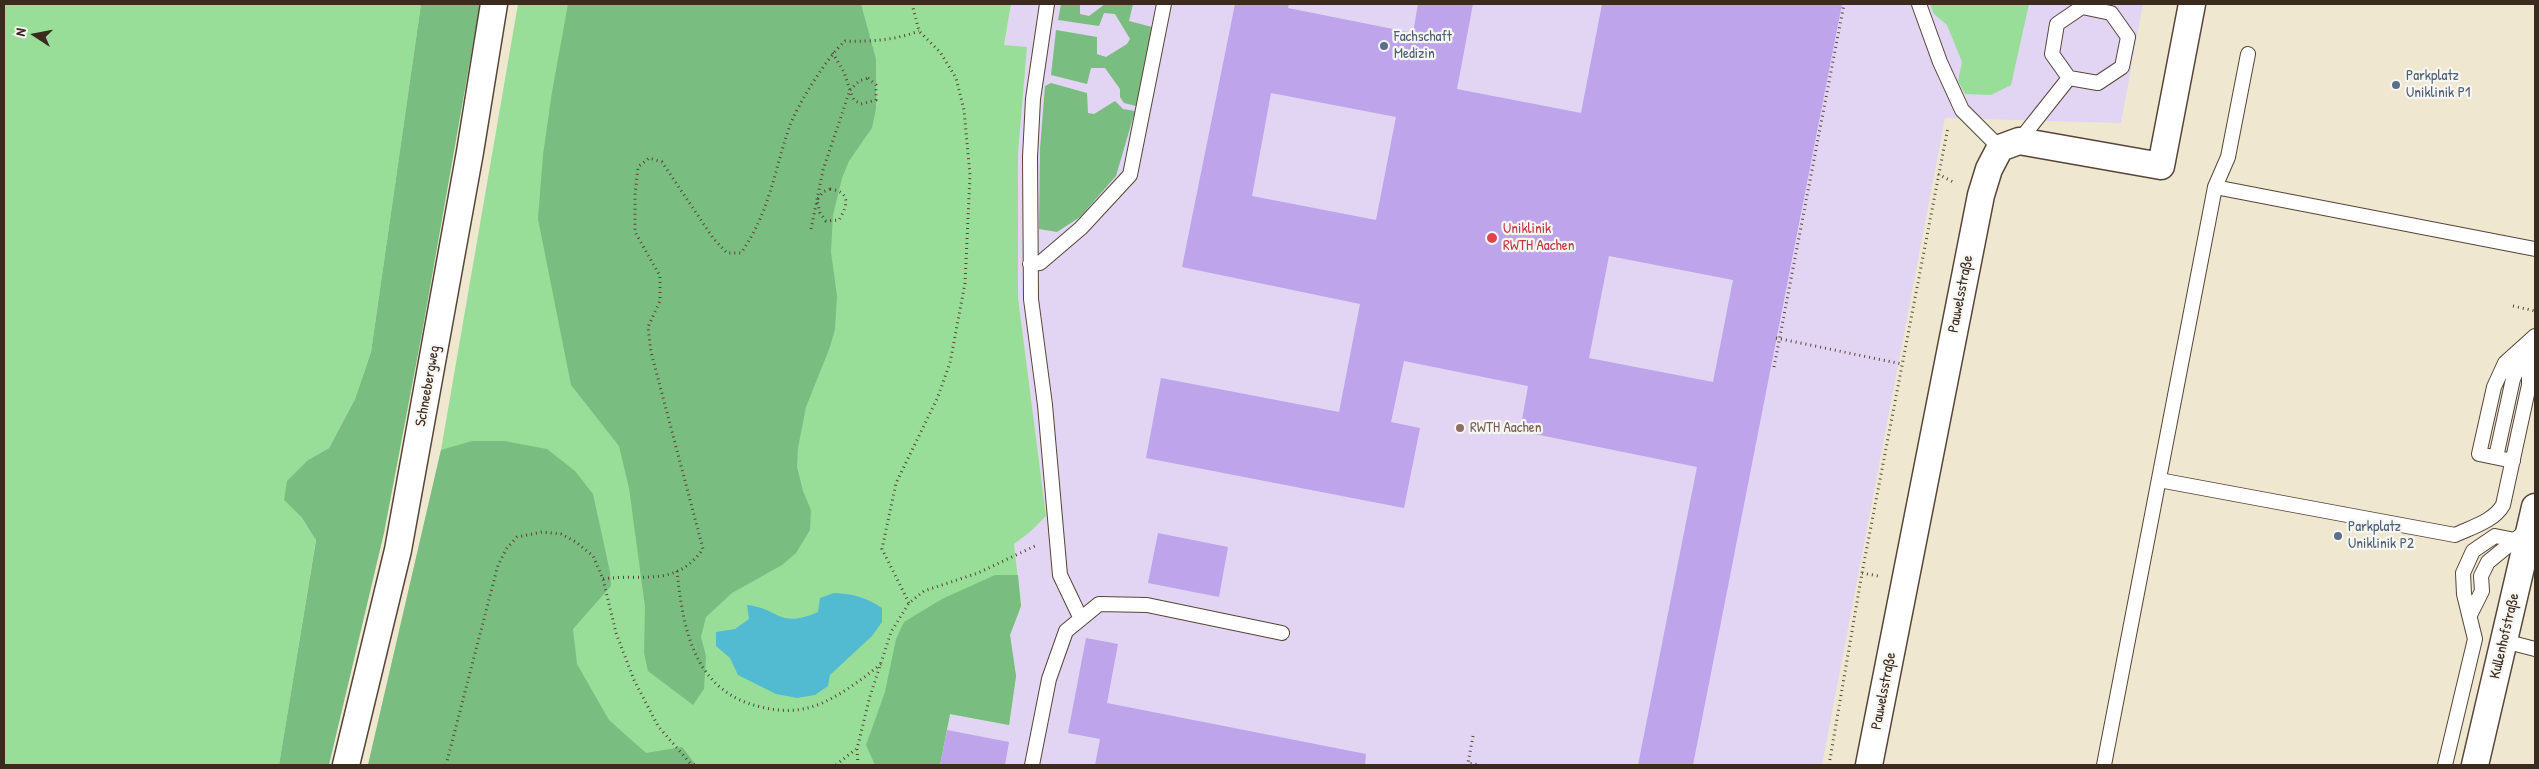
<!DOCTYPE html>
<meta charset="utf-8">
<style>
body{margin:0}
#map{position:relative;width:2539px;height:769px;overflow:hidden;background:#efe7cf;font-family:"Patrick Hand",sans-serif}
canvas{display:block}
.frame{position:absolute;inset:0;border:5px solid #3b2a1e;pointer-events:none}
.north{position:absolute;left:10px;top:10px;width:50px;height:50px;-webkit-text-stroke:4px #f6f6f2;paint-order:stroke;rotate:281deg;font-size:14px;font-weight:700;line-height:20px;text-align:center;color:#3b2a1e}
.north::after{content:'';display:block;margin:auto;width:18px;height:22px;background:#3b2a1e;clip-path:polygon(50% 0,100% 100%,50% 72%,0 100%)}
</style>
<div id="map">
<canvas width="2539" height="769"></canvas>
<div class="frame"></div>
<div class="north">N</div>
</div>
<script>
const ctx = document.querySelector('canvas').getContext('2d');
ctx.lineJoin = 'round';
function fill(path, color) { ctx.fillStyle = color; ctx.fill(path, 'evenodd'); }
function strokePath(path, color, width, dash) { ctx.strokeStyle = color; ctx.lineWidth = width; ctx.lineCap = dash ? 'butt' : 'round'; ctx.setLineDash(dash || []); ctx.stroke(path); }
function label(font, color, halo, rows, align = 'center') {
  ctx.font = font + ' "Patrick Hand",sans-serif'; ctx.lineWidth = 4.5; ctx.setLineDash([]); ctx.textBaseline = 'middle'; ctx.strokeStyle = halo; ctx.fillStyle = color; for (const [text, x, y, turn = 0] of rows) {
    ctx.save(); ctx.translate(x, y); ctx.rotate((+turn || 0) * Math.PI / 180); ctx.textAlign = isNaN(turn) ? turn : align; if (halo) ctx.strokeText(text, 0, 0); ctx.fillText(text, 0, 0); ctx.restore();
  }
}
fill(new Path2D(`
 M 1011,4 L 2143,4 L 2121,123 L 1945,118 L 1822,765 L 940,765 L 950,714 L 1008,725 L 1016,676 L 1010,635 L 1021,606 L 1014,544 L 1030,532 L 1046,516 L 1018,297 L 1018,154 L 1027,48 L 1004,45 Z`), '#e2d4f3');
fill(new Path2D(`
 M 4,4 L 421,4 L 371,352 L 355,399 L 329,448 L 308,460 L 284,500 L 302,518 L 316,539 L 279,765 L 4,765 Z
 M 518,4 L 1011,4 L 1004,45 L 1027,47 L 1018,154 L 1018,297 L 1046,516 L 1030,532 L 1014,544 L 1021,606 L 1010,635 L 1016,676 L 1009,725 L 950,714 L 940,765 L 368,765 L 441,450 Z
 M 1930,4 L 2029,4 L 2011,85 L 1991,95 L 1965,94 L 1958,81 L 1962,62 L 1947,25 L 1934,14 Z`), '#98de98');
fill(new Path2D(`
 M 421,4 L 480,4 L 422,333 L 384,533 L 329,765 L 279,765 L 316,540 L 302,518 L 284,500 L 287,481 L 308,460 L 329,448 L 355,399 L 371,352 Z
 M 568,4 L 861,4 L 876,59 L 876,108 L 872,128 L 849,161 L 842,178 L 833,215 L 831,252 L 837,296 L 835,329 L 830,347 L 806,407 L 798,448 L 797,467 L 803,491 L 811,510 L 810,530 L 796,553 L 782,565 L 732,593 L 706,617 L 701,637 L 706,656 L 704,689 L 693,705 L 648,671 L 644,653 L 645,607 L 629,488 L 619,446 L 571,385 L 538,219 L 543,155 L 552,92 Z
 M 1061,4 L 1080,4 L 1080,14 L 1089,16 L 1105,4 L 1133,4 L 1129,21 L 1152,27 L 1136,106 L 1124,103 L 1120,97 L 1120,89 L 1105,68 L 1091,68 L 1087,84 L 1051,75 L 1056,30 L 1097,37 L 1097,54 L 1106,57 L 1127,44 L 1130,39 L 1115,14 L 1104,13 L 1099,26 L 1058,20 Z
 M 1051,83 L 1087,93 L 1088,113 L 1094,114 L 1115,101 L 1123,109 L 1135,111 L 1116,176 L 1080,217 L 1057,232 L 1039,229 L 1040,149 L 1045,86 Z
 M 472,441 L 504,441 L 547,449 L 575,471 L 593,494 L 610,572 L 611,586 L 573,629 L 577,664 L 609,720 L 646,753 L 682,747 L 696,765 L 368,765 L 441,450 Z
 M 995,575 L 1018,575 L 1021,606 L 1010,635 L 1016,676 L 1009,725 L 950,714 L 940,765 L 875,765 L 866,745 L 885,692 L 896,639 L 904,622 L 942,599 Z`), '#7abd80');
fill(new Path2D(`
 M 834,593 C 853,594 866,597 882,608 L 882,622 L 872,636 L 830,675 L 828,686 L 815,695 L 797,698 L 776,694 L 738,675 L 730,658 L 716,646 L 716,632 L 735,629 L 749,619 L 747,605 C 781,609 778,629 818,612 L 820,598 Z`), '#53bbd1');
fill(new Path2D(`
 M 1235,4 L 1289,4 L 1288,8 L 1413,33 L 1418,4 L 1473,4 L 1457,89 L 1581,113 L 1602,4 L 1842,4 L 1693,765 L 1638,765 L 1697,467 L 1520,431 L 1528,386 L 1404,361 L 1391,422 L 1420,428 L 1404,508 L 1146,458 L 1161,378 L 1339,412 L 1360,304 L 1182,267 ZM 1271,93 L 1396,117 L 1376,220 L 1252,196 ZM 1609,256 L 1733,280 L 1713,382 L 1589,358 Z
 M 1158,533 L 1228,547 L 1219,597 L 1148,583 Z
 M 1086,638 L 1118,644 L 1107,703 L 1366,754 L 1365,765 L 1095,765 L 1100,739 L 1068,733 Z
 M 947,730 L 1009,742 L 1005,765 L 940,765 Z`), '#bea4ea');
const service = new Path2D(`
 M 1047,4 L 1033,99 L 1030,157 L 1031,299 L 1045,405 L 1060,575 L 1081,619
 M 1919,4 L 1940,62 L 1962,110 L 2000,148
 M 2019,141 L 2069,78 L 2052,54 L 2057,24 L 2082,7 L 2111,13 L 2128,37 L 2122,67 L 2098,83 L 2069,78
 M 2215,187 L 2535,249
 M 1030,264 L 1040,263 L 1081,228 L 1130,175 L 1164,4
 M 2496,457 L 2513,379 L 2527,348
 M 2513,461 L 2479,454 L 2494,387 L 2505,363 L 2535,336
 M 2159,480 L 2455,535 C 2472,527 2494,521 2503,505 L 2529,385 L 2529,343
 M 2470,615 L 2482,591 L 2481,576 L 2488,562 L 2521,535
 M 2504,641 L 2535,649
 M 1032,765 L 1049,679 L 1066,631 L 1099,604 L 1147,605 L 1282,633
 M 2104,765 L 2215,187 L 2228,157 L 2248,54
 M 2445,765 L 2475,639 L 2464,594 L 2463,573 L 2473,551 L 2495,536 L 2515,540`);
const minor = new Path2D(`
 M 346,765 L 398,550 L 470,152 L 494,4
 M 1869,765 L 1981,195 L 1989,169 L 2000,148 L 2019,141 L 2161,166 L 2192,4
 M 2475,765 L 2535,507`);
strokePath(service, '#564639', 16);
strokePath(minor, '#564639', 29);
strokePath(new Path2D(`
 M 868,78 L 876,85 L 876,100 L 861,104 L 854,100 L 850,90 L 859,81 Z
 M 1938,174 L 1955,183
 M 830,189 C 851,192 848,205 839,220 L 826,221 L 820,213 L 817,200 L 823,192 Z
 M 811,229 L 823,170 L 850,90 L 844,72 L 832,52
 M 2513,306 L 2535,311
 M 1776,338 L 1902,364
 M 1774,367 L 1844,4
 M 677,571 C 683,629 694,692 761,707 C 781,712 800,712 820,704 C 843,694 862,679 881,664
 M 1862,573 L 1878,576
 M 603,579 C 644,573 675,588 703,549 L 651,352 L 648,327 L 660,301 L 660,276 L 635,232 L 635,195 L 638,167 L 649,158 L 662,162 L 713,238 L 727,253 L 741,253 C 770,211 773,175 789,128 C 797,105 827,57 845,41 C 871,42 895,40 919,31
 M 909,603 L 882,549 L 896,483 L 937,399 L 950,363 L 965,283 L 970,175 L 964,110 L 956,78 L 940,52 L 919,31 L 912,4
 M 1473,736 L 1468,763 L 1480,765
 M 446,765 L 498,565 L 507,548 L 517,537 L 542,532 L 561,534 L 576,542 L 593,556 L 603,579 L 616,633 L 634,680 L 658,726 L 690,763 L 695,765
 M 836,765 L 856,749
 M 858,765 L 857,749 L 870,696 L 891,632 L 909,603 L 924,591 L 978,573 L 1035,546
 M 1829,765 L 1862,573 L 1948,127`), '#564639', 3, [1, 4]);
strokePath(service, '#fff', 14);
strokePath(minor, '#fff', 26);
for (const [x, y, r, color] of [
 [1384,46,5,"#5c6f8a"],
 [2396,85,5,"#5c6f8a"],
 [1492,238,6,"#e0444e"],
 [1460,428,5,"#8d6e63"],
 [2338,536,5,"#5c6f8a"]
]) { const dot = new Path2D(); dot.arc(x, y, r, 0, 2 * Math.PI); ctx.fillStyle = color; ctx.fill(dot); strokePath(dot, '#f6f6f2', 2); }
label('15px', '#4e5e75', '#f6f6f2', [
 ["Fachschaft",1394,37],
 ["Medizin",1394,54],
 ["Parkplatz",2406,76],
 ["Uniklinik P1",2406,93],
 ["Parkplatz",2348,527],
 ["Uniklinik P2",2348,544]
], 'left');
label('15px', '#be3a42', '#f6f6f2', [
 ["Uniklinik",1503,229],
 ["RWTH Aachen",1503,246]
], 'left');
label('15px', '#3b2a1e', '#f6f6f2', [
 ["Pauwelsstraße",1961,294,-79],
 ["Schneebergweg",428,386,-80],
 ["Kullenhofstraße",2505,636,-77],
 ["Pauwelsstraße",1884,691,-79]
]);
label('15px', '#785e54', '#f6f6f2', [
 ["RWTH Aachen",1470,428]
], 'left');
</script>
